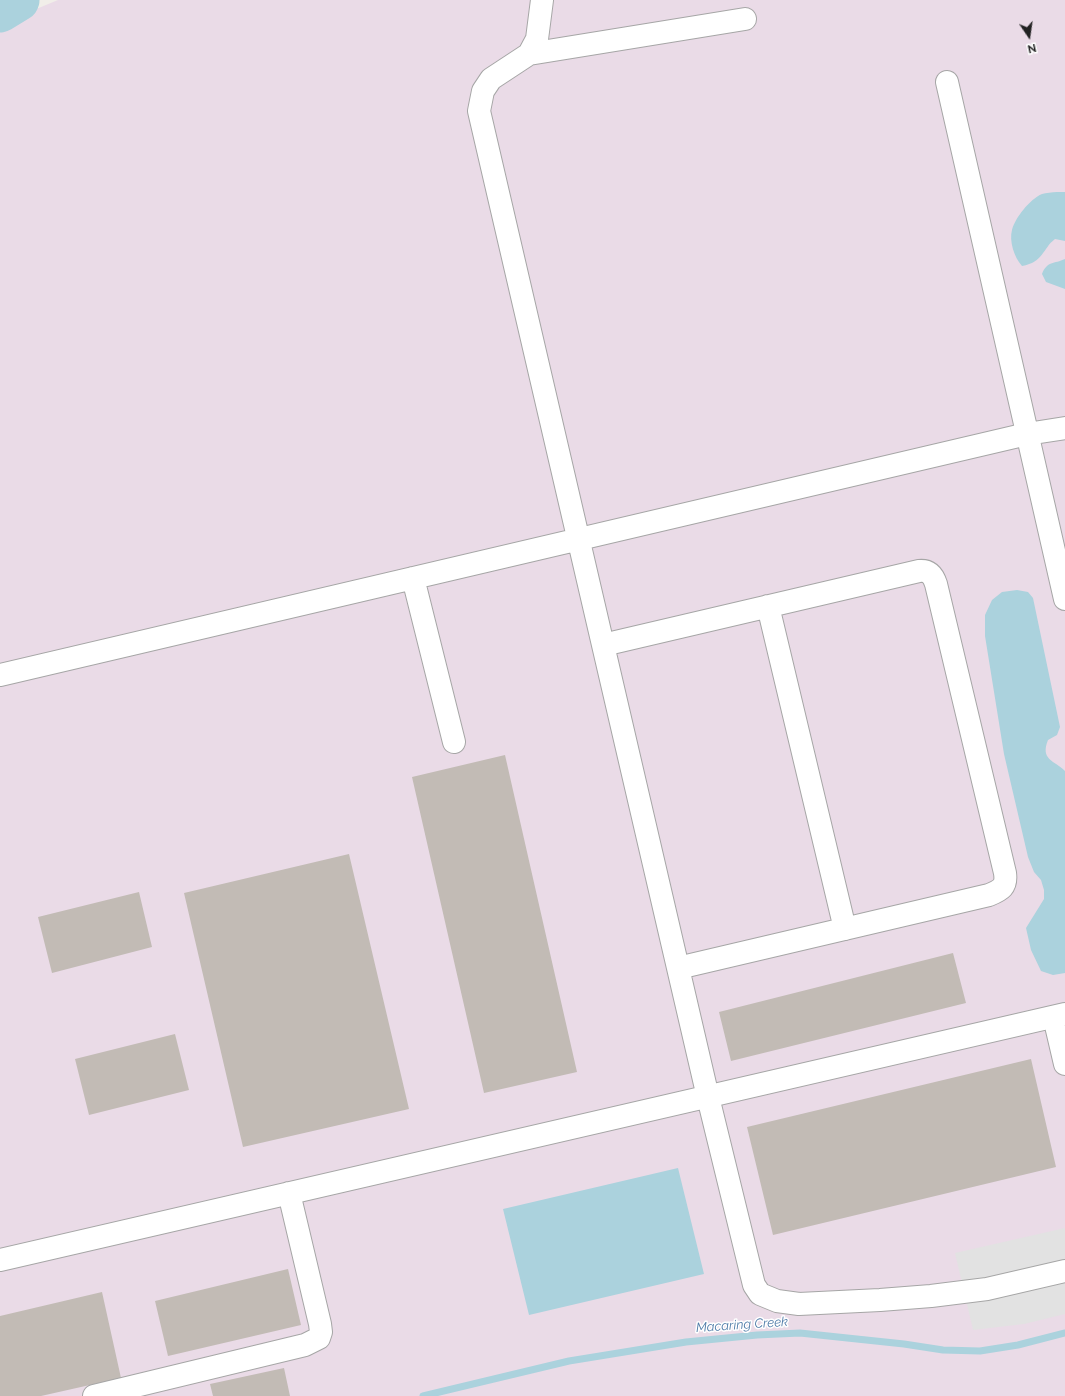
<!DOCTYPE html>
<style>
body{margin:0}
#map{position:relative;width:1065px;height:1396px;overflow:hidden;background:#f1eee9;font-family:Raleway,sans-serif}
canvas{display:block}
.north{position:absolute;left:1009px;top:16px;width:40px;height:40px;-webkit-text-stroke:3px #fff;paint-order:stroke;rotate:167deg;font-size:11px;font-weight:700;line-height:16px;text-align:center;color:#222}
.north::after{content:'';display:block;margin:auto;width:14px;height:18px;background:#222;clip-path:polygon(50% 0,100% 100%,50% 72%,0 100%)}
</style>
<div id="map">
<canvas width="1065" height="1396"></canvas>
<div class="north">N</div>
</div>
<script>
const ctx = document.querySelector('canvas').getContext('2d');
ctx.lineJoin = 'round';
function fill(path, color) { ctx.fillStyle = color; ctx.fill(path, 'evenodd'); }
function strokePath(path, color, width, dash) { ctx.strokeStyle = color; ctx.lineWidth = width; ctx.lineCap = dash ? 'butt' : 'round'; ctx.setLineDash(dash || []); ctx.stroke(path); }
function label(font, color, halo, rows, align = 'center') {
  ctx.font = font + ' Raleway,sans-serif'; ctx.lineWidth = 3; ctx.setLineDash([]); ctx.textBaseline = 'middle'; ctx.strokeStyle = halo; ctx.fillStyle = color; for (const [text, x, y, turn = 0] of rows) {
    ctx.save(); ctx.translate(x, y); ctx.rotate((+turn || 0) * Math.PI / 180); ctx.textAlign = isNaN(turn) ? turn : align; if (halo) ctx.strokeText(text, 0, 0); ctx.fillText(text, 0, 0); ctx.restore();
  }
}
fill(new Path2D(`
 M 58,0 L 1065,0 L 1065,1396 L 0,1396 L 0,30 L 17,17 Z`), '#eadbe7');
fill(new Path2D(`
 M 1065,1228 L 1065,1314 L 1024,1324 L 973,1330 L 955,1253 Z`), '#e2e2e2');
fill(new Path2D(`
 M 1057,192 L 1065,192 L 1065,241 L 1055,239 C 1042,249 1044,262 1022,266 C 1014,257 1009,241 1012,230 C 1015,218 1030,199 1042,194 C 1046,193 1052,192 1057,192 Z
 M 1065,259 L 1065,289 L 1046,282 L 1042,274 C 1047,261 1054,264 1065,259 Z
 M 1017,590 L 1028,592 L 1033,598 L 1060,727 L 1057,735 L 1048,740 C 1040,760 1054,760 1065,771 L 1065,973 L 1053,975 L 1041,971 L 1031,950 L 1026,928 L 1044,899 L 1044,890 L 1041,880 L 1034,872 L 1028,857 L 1004,754 L 985,636 L 985,615 L 992,600 L 1002,592 Z
 M 678,1168 L 704,1274 L 529,1315 L 503,1209 Z`), '#abd2dd');
strokePath(new Path2D(`
 M 423,1396 L 569,1361 L 686,1342 L 757,1335 L 800,1333 L 904,1344 L 943,1350 L 980,1351 L 1018,1345 L 1065,1333`), '#abd2dd', 7);
strokePath(new Path2D(`
 M 0,11 L 18,0`), '#abd2dd', 43);
fill(new Path2D(`
 M 505,755 L 577,1072 L 484,1093 L 412,777 Z
 M 349,854 L 409,1109 L 243,1147 L 184,893 Z
 M 139,892 L 152,947 L 52,973 L 38,917 Z
 M 953,953 L 966,1003 L 731,1061 L 719,1012 Z
 M 175,1034 L 189,1090 L 89,1115 L 75,1059 Z
 M 1031,1059 L 1056,1167 L 773,1235 L 747,1127 Z
 M 288,1269 L 301,1325 L 168,1356 L 155,1301 Z
 M 102,1292 L 121,1378 L 41,1396 L 0,1396 L 0,1316 Z
 M 284,1368 L 290,1396 L 213,1396 L 210,1384 Z`), '#c2bbb5');
const minor = new Path2D(`
 M 542,0 L 537,39 L 529,54 L 491,79 L 483,91 L 479,111 L 708,1097 L 754,1285 L 760,1294 L 777,1301 L 799,1304 L 880,1300 L 931,1296 L 987,1289 L 1065,1271
 M 529,54 L 745,19
 M 947,82 L 1065,599
 M 413,578 L 454,742
 M 768,606 L 845,929
 M 603,645 L 919,571 C 929,570 933,575 936,584 L 1005,873 C 1007,887 1001,890 989,895 L 678,968
 M 0,675 L 1027,434 L 1065,428
 M 1054,1017 L 1065,1064
 M 0,1260 L 1065,1014
 M 94,1396 L 305,1345 L 319,1338 L 321,1332 L 320,1324 L 289,1193`);
strokePath(minor, '#a6a6a6', 24);
strokePath(minor, '#fff', 22);
label('italic 13px', '#4d7aa7', '#fff', [
 ["Macaring Creek",742,1325,-4]
]);
</script>
